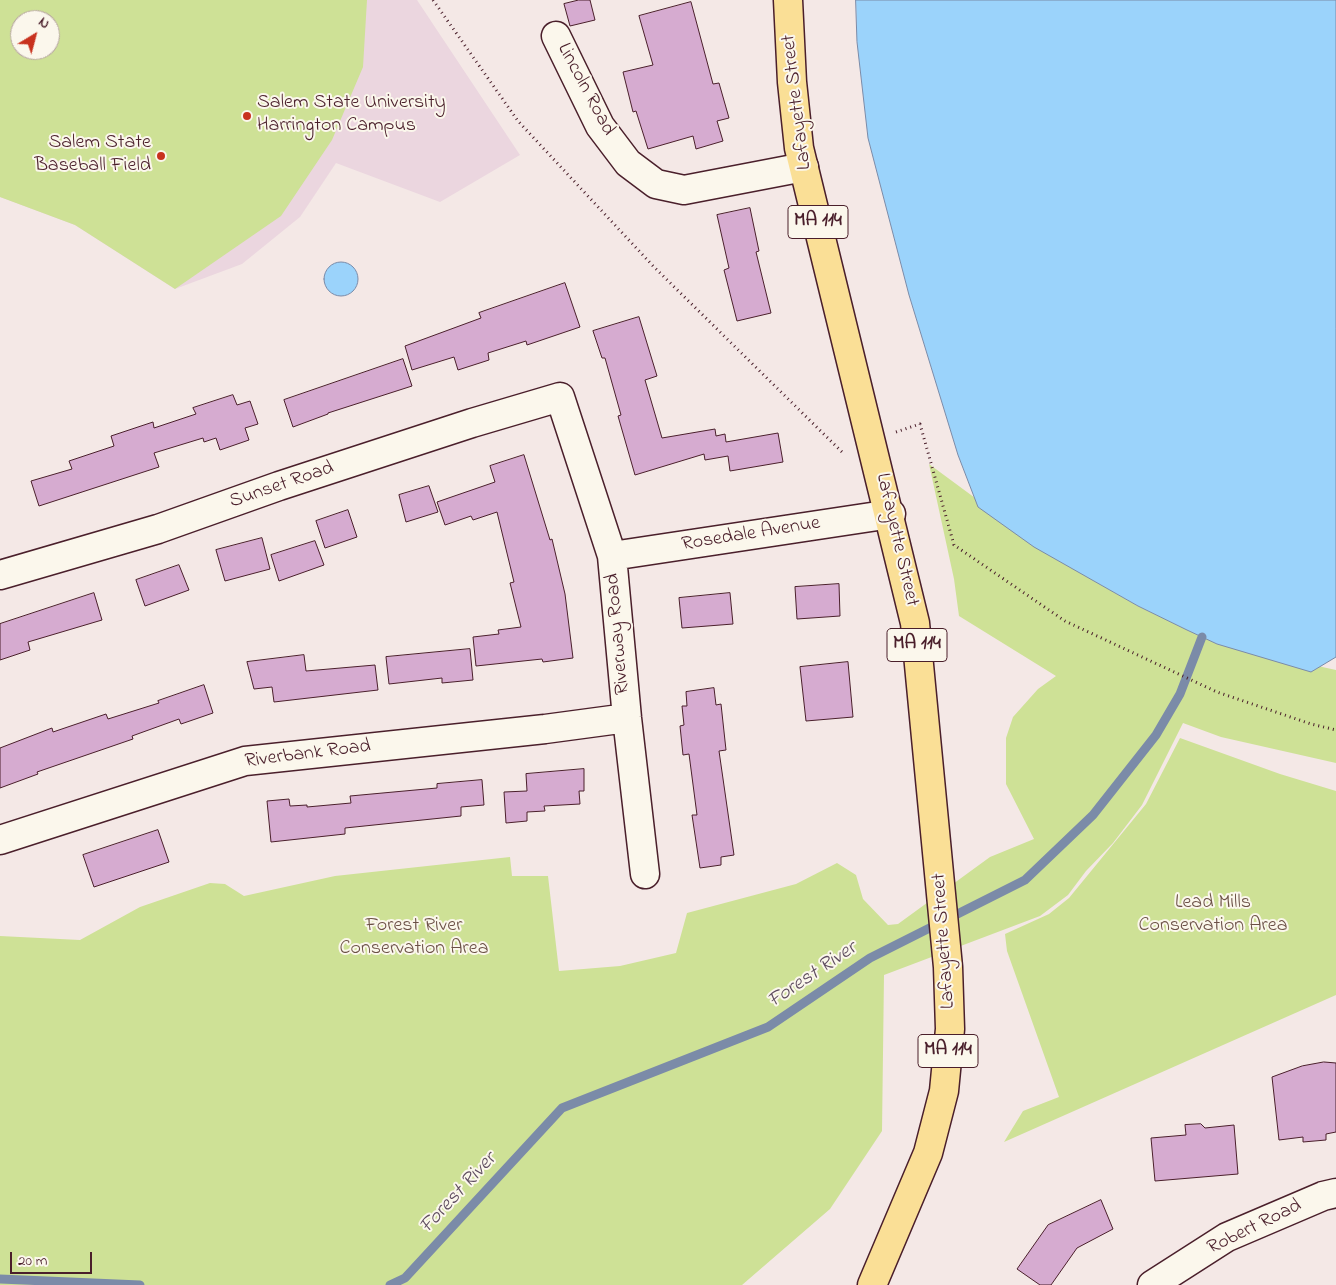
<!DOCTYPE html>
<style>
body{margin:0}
#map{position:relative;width:1336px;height:1285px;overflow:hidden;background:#f4e8e6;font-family:"Indie Flower",sans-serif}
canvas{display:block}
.north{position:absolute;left:10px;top:10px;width:50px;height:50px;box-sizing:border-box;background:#fbf7ec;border:1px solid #b4a19f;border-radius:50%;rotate:37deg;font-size:14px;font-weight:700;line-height:20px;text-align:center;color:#4a1f2b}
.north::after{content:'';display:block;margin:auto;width:18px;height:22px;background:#c8321e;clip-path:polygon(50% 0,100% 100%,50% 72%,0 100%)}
.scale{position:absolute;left:10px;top:1252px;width:82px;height:22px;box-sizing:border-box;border:2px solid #4a1f2b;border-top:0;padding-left:6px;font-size:15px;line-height:18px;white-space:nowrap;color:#4a1f2b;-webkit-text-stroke:4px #fbf7ec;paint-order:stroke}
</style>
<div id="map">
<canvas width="1336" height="1285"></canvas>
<div class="north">N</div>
<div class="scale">20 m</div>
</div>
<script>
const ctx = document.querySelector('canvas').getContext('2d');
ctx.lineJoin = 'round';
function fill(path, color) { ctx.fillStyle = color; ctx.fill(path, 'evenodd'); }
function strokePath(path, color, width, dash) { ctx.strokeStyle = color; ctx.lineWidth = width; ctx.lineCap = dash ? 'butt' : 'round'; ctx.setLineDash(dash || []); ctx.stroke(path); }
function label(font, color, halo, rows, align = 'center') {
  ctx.font = font + ' "Indie Flower",sans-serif'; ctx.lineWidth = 4; ctx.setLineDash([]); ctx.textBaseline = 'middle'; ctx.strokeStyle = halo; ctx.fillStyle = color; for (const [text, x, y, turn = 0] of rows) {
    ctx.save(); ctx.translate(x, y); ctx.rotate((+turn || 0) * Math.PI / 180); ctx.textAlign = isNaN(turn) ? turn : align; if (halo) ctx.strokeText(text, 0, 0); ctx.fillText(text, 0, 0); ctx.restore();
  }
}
fill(new Path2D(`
 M 0,0 L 417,0 L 520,155 L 440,202 L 336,163 L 300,217 L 242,264 L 175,289 L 75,225 L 0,197 ZM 20,20 L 50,20 L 50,50 L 20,50 Z`), '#ebd6df');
fill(new Path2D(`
 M 0,0 L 367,0 L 363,67 L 332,140 L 281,216 L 175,289 L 75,225 L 0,197 ZM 20,20 L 50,20 L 50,50 L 20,50 Z
 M 929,464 L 1028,537 L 1093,580 L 1138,606 L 1217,644 L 1336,670 L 1336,763 L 1221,737 L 1183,723 L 1142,805 L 1113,843 L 1086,871 L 1068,895 L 1040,916 L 884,975 L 882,1131 L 830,1209 L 742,1285 L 0,1285 L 0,936 L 80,940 L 140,907 L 210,883 L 225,884 L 244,896 L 335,876 L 510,857 L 512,876 L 548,876 L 559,971 L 620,966 L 676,953 L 687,913 L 796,884 L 837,863 L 856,875 L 863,899 L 888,925 L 898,924 L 990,857 L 1034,839 L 1006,784 L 1006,738 L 1013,717 L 1038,689 L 1056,676 L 959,616 L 954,579 Z
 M 1180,738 L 1280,774 L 1336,791 L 1336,995 L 1004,1142 L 1023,1111 L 1059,1097 L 1007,951 L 1005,934 L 1049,914 L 1069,898 L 1146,804 Z`), '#cee196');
const water = new Path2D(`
 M 856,0 L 1336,0 L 1336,657 L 1311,672 L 1217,644 L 1187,630 L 1138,606 L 1034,547 L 978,507 L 958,455 L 909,295 L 868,138 L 857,42 Z
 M324 279a17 17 0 1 1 34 0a17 17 0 1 1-34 0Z`);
fill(water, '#9bd3fb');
strokePath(water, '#7b8ba8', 1);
strokePath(new Path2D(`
 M 0,1279 L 140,1285
 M 390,1285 L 405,1278 L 562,1108 L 768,1027 L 870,958 L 1025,880 L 1093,815 L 1156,735 L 1180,694 L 1202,637`), '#7b8ba8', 9);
const building = new Path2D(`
 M 579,0 L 590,0 L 595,20 L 570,26 L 564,4 Z
 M 691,2 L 713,84 L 719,83 L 729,118 L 717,121 L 723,141 L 696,149 L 693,136 L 648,149 L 636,111 L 633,112 L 623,72 L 653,65 L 639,16 Z
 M 750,208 L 759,251 L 756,252 L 771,313 L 737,321 L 724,270 L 729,268 L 717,215 Z
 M 565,283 L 580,327 L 527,345 L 526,341 L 488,353 L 489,360 L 458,370 L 454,357 L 412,370 L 405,346 L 481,318 L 479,313 Z
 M 639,317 L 657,376 L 645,380 L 662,438 L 715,429 L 716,436 L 725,434 L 726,442 L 778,433 L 783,462 L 730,471 L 728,456 L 705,460 L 704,454 L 635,475 L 618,416 L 621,415 L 605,358 L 602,358 L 593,331 Z
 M 403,359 L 412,386 L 328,413 L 328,414 L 293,427 L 284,400 Z
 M 233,395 L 237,405 L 250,401 L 258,424 L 245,428 L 249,440 L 220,450 L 216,438 L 204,442 L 203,438 L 154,453 L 159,467 L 39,506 L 31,481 L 72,469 L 69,461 L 114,446 L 111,436 L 153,422 L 154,428 L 196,414 L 193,408 Z
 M 524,455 L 550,540 L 552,539 L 565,594 L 573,658 L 543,662 L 542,659 L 476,666 L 473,637 L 499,634 L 498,630 L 521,627 L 510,583 L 514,582 L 497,512 L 473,520 L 471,516 L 445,525 L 437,502 L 495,482 L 490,466 Z
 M 429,486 L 438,512 L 406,522 L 399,495 Z
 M 348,510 L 357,537 L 325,548 L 316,521 Z
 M 262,538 L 270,569 L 225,581 L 216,550 Z
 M 315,541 L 324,565 L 279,581 L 271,555 Z
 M 179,565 L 189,590 L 145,606 L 136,580 Z
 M 839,584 L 840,616 L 797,619 L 795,587 Z
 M 94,593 L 102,620 L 28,642 L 30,650 L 0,660 L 0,624 Z
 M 730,593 L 733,624 L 682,628 L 679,598 Z
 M 470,649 L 473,680 L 442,683 L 442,678 L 389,684 L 386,657 Z
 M 304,655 L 306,671 L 375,665 L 378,690 L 274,702 L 272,687 L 254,689 L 247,662 Z
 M 848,662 L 853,717 L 806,721 L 800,667 Z
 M 204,685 L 213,713 L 181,724 L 179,719 L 132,736 L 133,739 L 37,772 L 38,774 L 0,788 L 0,748 L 52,728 L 53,732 L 106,714 L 108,719 L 159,703 L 158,701 Z
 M 714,688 L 716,705 L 721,704 L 726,750 L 719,751 L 734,855 L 721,857 L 721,865 L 700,868 L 692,815 L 697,815 L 689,754 L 683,755 L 680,726 L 684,725 L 682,706 L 687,706 L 686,692 Z
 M 584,769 L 584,791 L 579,791 L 580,804 L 544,806 L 545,811 L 527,812 L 527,821 L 506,823 L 504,792 L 527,791 L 526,774 Z
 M 482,780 L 484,805 L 461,807 L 461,816 L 345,828 L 345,834 L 271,842 L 267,801 L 289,799 L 290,806 L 307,805 L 307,807 L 351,803 L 350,796 L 437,788 L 437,784 Z
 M 158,830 L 169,862 L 94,887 L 83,855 Z
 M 1324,1062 L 1336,1063 L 1336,1132 L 1326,1134 L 1326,1140 L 1303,1142 L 1303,1137 L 1279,1140 L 1272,1077 L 1302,1066 Z
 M 1201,1124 L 1205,1128 L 1234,1125 L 1238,1174 L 1155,1181 L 1151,1138 L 1186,1135 L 1185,1125 Z
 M 1101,1200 L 1113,1229 L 1077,1248 L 1051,1285 L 1040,1285 L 1017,1269 L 1048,1225 Z`);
fill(building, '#d6abd0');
strokePath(building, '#4a1f2b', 1);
const minor = new Path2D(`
 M 556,36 L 600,126 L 628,163 L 656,184 L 684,190 L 804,167
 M 612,556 L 891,514
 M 0,575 L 158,529 L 279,486 L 472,423 L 560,397 L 612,556 L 627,718 L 645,874
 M 0,840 L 245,761 L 545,729 L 627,718
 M 1152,1285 L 1227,1237 L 1323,1196 L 1336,1193`);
const major = new Path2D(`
 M 788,0 L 792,82 L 799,148 L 915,623 L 948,967 L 950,1029 L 944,1091 L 928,1153 L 872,1285`);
strokePath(minor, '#4a1f2b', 31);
strokePath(major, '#4a1f2b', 31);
strokePath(new Path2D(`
 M 433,0 L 518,121 L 654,267 L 842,452 L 845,451
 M 896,432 L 920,424 L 954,545 L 1065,621 L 1217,692 L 1311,724 L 1336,730`), '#4a1f2b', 3, [1, 4]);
strokePath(minor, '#fbf7ec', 28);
strokePath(major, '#fadf96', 28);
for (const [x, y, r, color] of [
 [247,116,5,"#c8321e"],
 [161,156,5,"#c8321e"]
]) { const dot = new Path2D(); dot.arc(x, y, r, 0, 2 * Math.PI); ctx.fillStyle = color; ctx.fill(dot); strokePath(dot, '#fbf7ec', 2); }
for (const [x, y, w] of [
 [818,222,60],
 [917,645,60],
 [948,1051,60]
]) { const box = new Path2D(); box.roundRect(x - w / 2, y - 16.5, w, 33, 4); ctx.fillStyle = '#fbf7ec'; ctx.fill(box); strokePath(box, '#4a1f2b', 1); }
label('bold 19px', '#4a1f2b', null, [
 ["MA 114",818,222],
 ["MA 114",917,645],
 ["MA 114",948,1051]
]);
label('20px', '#4a1f2b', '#fbf7ec', [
 ["Lincoln Road",585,90,62],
 ["Lafayette Street",798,102,-97],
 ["Sunset Road",282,486,-19],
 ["Rosedale Avenue",751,535,-9],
 ["Lafayette Street",896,540,77],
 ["Riverway Road",619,634,-95],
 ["Riverbank Road",308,755,-7],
 ["Lafayette Street",945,941,-94],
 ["Robert Road",1255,1228,-26]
]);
label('20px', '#4a1f2b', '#fbf7ec', [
 ["Salem State University",257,104],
 ["Harrington Campus",257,127],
 ["Salem State",151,144,"right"],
 ["Baseball Field",151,167,"right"]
], 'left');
label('20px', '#6b5046', '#fbf7ec', [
 ["Lead Mills",1213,904],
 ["Conservation Area",1213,927],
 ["Forest River",414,927],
 ["Conservation Area",414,950]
]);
label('italic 21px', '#5e4c5f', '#fbf7ec', [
 ["Forest River",813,976,-34],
 ["Forest River",459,1194,-47]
]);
</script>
